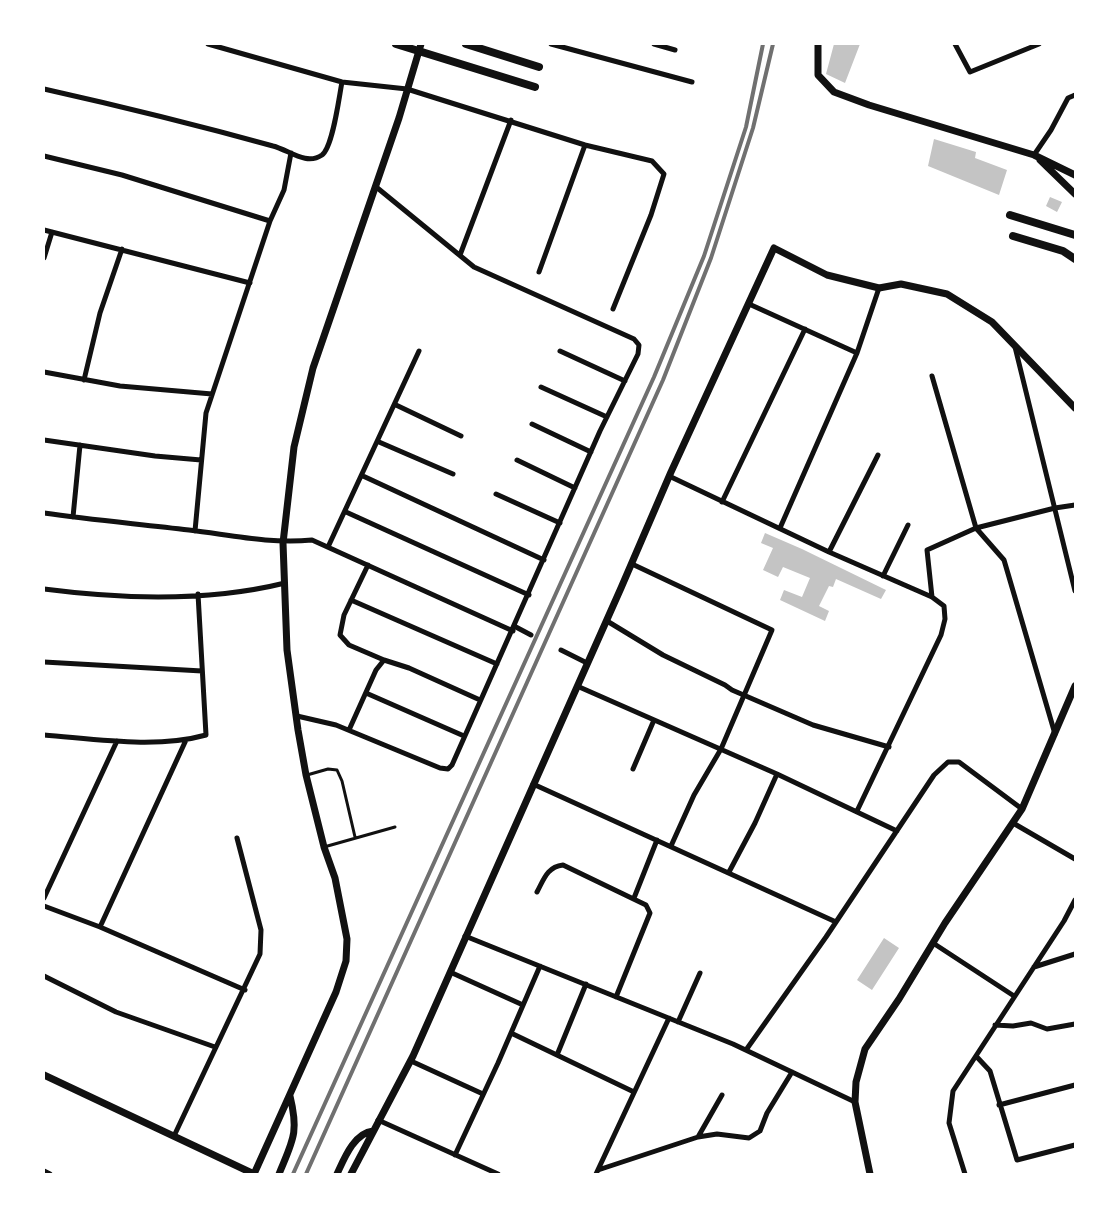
<!DOCTYPE html>
<style>
body{margin:0}
#map{position:relative;width:1119px;height:1218px;overflow:hidden;background:#fff;font-family:"Nunito Sans",sans-serif}
canvas{display:block}
.frame{position:absolute;inset:0;border:45px solid #fff;pointer-events:none}
</style>
<div id="map">
<canvas width="1119" height="1218"></canvas>
<div class="frame"></div>
</div>
<script>
const ctx = document.querySelector('canvas').getContext('2d');
ctx.lineJoin = 'round';
function fill(path, color) { ctx.fillStyle = color; ctx.fill(path, 'evenodd'); }
function strokePath(path, color, width, dash) { ctx.strokeStyle = color; ctx.lineWidth = width; ctx.lineCap = dash ? 'butt' : 'round'; ctx.setLineDash(dash || []); ctx.stroke(path); }
fill(new Path2D(`
 M 834,44 L 860,44 L 845,83 L 826,74 Z
 M 934,139 L 976,152 L 975,158 L 1007,170 L 999,195 L 928,166 Z
 M 1050,197 L 1062,202 L 1057,212 L 1046,206 Z
 M 765,533 L 802,549 L 886,590 L 881,599 L 836,579 L 833,587 L 829,586 L 819,606 L 829,611 L 825,621 L 780,600 L 784,590 L 802,597 L 810,578 L 783,567 L 778,577 L 763,570 L 773,548 L 761,543 Z
 M 884,938 L 899,948 L 872,990 L 857,980 Z`), '#c4c4c4');
strokePath(new Path2D(`
 M 307,775 L 328,769 L 337,770 L 342,781 L 355,837
 M 324,847 L 395,827`), '#111', 3);
strokePath(new Path2D(`
 M 208,44 L 342,82 L 407,89 L 585,145 L 652,161 L 664,174 L 651,215 L 613,309
 M 551,44 L 692,82
 M 654,44 L 675,50
 M 955,44 L 970,72 L 1039,44
 M 44,89 C 120,106 197,125 273,146 C 289,150 306,166 322,155 C 333,147 339,97 342,82
 M 1034,155 L 1051,130 L 1068,98 L 1075,95
 M 44,156 L 122,175 L 270,221
 M 44,230 L 250,283
 M 460,255 L 511,120
 M 44,258 L 52,232
 M 539,272 L 585,145
 M 749,304 L 857,353
 M 1015,347 L 1075,591
 M 560,351 L 625,381
 M 44,372 L 120,386 L 212,394
 M 932,376 L 976,528 L 1004,560 L 1055,734
 M 84,380 L 100,313 L 122,249
 M 541,387 L 607,417
 M 396,405 L 461,436
 M 532,424 L 591,452
 M 44,440 L 155,456 L 201,460
 M 379,442 L 453,474
 M 517,460 L 575,488
 M 363,476 L 544,560
 M 669,476 L 829,552 L 932,597 L 944,606 L 945,619 L 941,635 L 857,811
 M 496,494 L 560,523
 M 722,502 L 805,329
 M 346,512 L 529,595
 M 44,513 C 92,520 140,524 189,530 C 231,535 269,544 312,540 L 513,631
 M 73,517 L 80,445
 M 780,528 L 857,353 L 879,288
 M 195,531 L 206,413 L 270,221 L 284,190 L 291,153
 M 328,547 L 419,351
 M 829,552 L 878,455
 M 632,564 L 772,630 L 721,749 L 694,795 L 671,846
 M 368,565 L 344,615 L 340,635 L 349,645 L 384,660
 M 883,576 L 908,525
 M 44,589 C 121,599 208,602 285,583
 M 932,597 L 927,550 L 976,528 L 1055,508 L 1075,505
 M 351,600 L 497,664
 M 607,621 L 663,655 L 725,685 L 732,690 L 813,725 L 889,747
 M 514,626 L 531,635
 M 561,650 L 587,663
 M 44,662 L 202,671
 M 577,686 L 777,774 L 897,831
 M 366,693 L 464,736
 M 297,716 L 336,725 L 440,768 L 448,769 L 452,765 L 600,431 L 638,354 L 639,345 L 634,339 L 474,267 L 375,186
 M 349,730 L 376,670 L 384,660 L 409,668 L 480,700
 M 44,735 C 95,739 156,749 206,735 L 198,594
 M 633,769 L 654,720
 M 533,784 L 836,922
 M 1013,823 L 1075,859
 M 729,872 L 755,823 L 777,774
 M 537,892 C 544,879 547,867 563,865 L 646,905 L 650,913 L 616,997
 M 44,898 L 117,741
 M 634,898 L 657,840
 M 44,906 L 100,927 L 186,740
 M 100,927 L 245,990
 M 465,936 L 733,1044 L 855,1102
 M 933,943 L 1014,996
 M 1034,967 L 1075,954
 M 450,972 L 523,1005
 M 44,976 L 116,1012 L 215,1047
 M 678,1022 L 700,973
 M 995,1025 L 1013,1026 L 1031,1023 L 1047,1029 L 1075,1024
 M 511,1033 L 634,1092
 M 746,1050 L 826,937 L 934,775 L 948,762 L 959,762 L 1022,809
 M 557,1055 L 586,984
 M 976,1056 L 990,1071 L 1017,1160 L 1075,1145
 M 411,1061 L 483,1094
 M 999,1105 L 1075,1085
 M 378,1120 L 498,1174
 M 174,1136 L 260,954 L 261,930 L 237,838
 M 698,1137 L 722,1095
 M 455,1155 L 498,1063 L 540,966
 M 598,1170 L 698,1137 L 717,1134 L 749,1138 L 760,1131 L 767,1113 L 792,1072
 M 44,1171 L 50,1174
 M 596,1174 L 669,1018
 M 965,1174 L 949,1123 L 953,1091 L 1064,921 L 1075,900`), '#111', 5);
strokePath(new Path2D(`
 M 818,44 L 818,75 L 834,92 L 869,105 L 1034,155 L 1075,175
 M 1040,160 L 1075,194
 M 44,1075 L 254,1174
 M 254,1174 L 336,992 L 346,961 L 347,939 L 335,878 L 324,847 L 306,775 L 298,730 L 287,650 L 283,543 L 294,447 L 313,368 L 399,118 L 421,44
 M 279,1174 C 293,1140 299,1133 290,1096
 M 337,1174 C 344,1159 354,1133 373,1131
 M 351,1174 L 413,1056 L 621,588 L 671,472 L 774,248 L 827,275 L 879,288 L 901,284 L 947,294 L 992,322 L 1075,408
 M 870,1174 L 855,1102 L 856,1082 L 865,1049 L 899,999 L 945,923 L 1022,809 L 1075,686`), '#111', 7);
strokePath(new Path2D(`
 M 396,44 L 535,87
 M 466,44 L 539,67
 M 1010,215 L 1075,235
 M 1013,236 L 1063,251 L 1075,259`), '#111', 8);
strokePath(new Path2D(`
 M 293,1174 L 654,377 L 704,256 L 746,127 L 763,44
 M 306,1174 L 663,380 L 711,258 L 753,128 L 773,44`), '#707070', 4);
</script>
